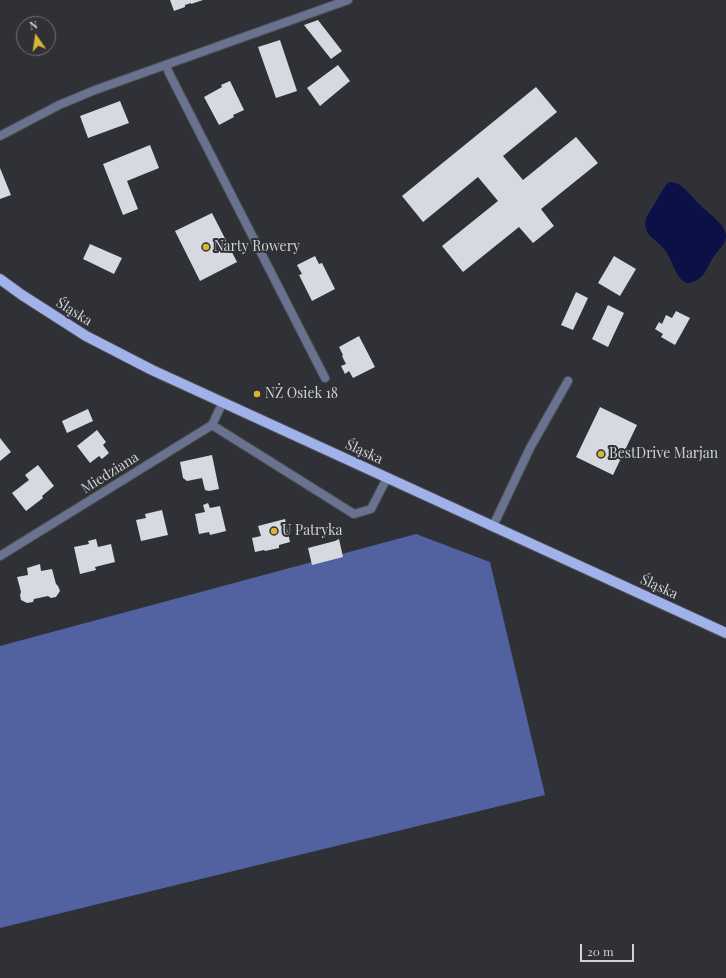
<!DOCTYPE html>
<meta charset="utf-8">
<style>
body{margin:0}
#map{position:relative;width:726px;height:978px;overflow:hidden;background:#2f3136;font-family:"Playfair Display",serif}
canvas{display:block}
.north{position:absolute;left:16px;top:16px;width:40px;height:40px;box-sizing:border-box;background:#2f3136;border:1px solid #6f7176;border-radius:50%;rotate:347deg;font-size:11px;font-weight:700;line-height:16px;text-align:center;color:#d0d2d5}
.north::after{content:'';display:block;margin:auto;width:14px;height:18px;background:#d9b334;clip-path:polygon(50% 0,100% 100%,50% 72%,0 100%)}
.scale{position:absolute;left:580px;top:944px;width:54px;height:18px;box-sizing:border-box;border:2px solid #d0d2d5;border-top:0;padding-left:5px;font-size:12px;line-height:14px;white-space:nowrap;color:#d0d2d5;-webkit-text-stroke:3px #2f3136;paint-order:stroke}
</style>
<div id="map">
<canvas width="726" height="978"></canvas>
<div class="north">N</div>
<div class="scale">20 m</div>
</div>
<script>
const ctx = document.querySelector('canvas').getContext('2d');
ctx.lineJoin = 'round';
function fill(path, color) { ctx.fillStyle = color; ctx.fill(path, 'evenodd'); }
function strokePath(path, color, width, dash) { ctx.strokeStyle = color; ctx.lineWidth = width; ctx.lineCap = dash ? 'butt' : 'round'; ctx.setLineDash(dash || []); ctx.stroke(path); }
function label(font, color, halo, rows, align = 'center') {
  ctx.font = font + ' "Playfair Display",serif'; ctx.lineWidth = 4; ctx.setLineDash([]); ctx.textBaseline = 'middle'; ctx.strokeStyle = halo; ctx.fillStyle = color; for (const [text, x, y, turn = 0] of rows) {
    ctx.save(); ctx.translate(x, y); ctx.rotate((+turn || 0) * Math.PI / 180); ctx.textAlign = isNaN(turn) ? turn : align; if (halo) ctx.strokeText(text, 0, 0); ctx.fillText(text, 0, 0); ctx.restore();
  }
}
fill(new Path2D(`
 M 416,534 L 490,562 L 545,795 L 0,928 L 0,646 Z`), '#52619f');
fill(new Path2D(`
 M 670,182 C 674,183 678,183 681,186 C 687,190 691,196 696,201 C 705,210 715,217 723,227 C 724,230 726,233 726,236 C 726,244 718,250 714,256 C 710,262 707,270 703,275 C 699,279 692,284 687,283 C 676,280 671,257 665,250 C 656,238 642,236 646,218 L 667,183 Z`), '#0c1046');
fill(new Path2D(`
 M 170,0 L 203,0 L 191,4 L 191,3 L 185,5 L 185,7 L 174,11 Z
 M 318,20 L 342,51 L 331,59 L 304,25 Z
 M 280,40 L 297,91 L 276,98 L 258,47 Z
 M 338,65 L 350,81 L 320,106 L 307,88 Z
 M 230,81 L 244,110 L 233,115 L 234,117 L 219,125 L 204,97 L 222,87 L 221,85 Z
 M 536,87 L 557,112 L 503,156 L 523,180 L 576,137 L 598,163 L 541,209 L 554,226 L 533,243 L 519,227 L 463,272 L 442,246 L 498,201 L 478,177 L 423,222 L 402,196 Z
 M 120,101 L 129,123 L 88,138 L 80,116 Z
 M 150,145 L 159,168 L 127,181 L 138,209 L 123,215 L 103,164 Z
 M 0,168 L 11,195 L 0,199 Z
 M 212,213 L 237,262 L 200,281 L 175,231 Z
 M 90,244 L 122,258 L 114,274 L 83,259 Z
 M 315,256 L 319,264 L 322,263 L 335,289 L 312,301 L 299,275 L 302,274 L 297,265 Z
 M 614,256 L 636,269 L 620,296 L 598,283 Z
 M 576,292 L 588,298 L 573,330 L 561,325 Z
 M 608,305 L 624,313 L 608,347 L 592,339 Z
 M 676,311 L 690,318 L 675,345 L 661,337 L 663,334 L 655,329 L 659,322 L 662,324 L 666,315 L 672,318 Z
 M 359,336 L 375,367 L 353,378 L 349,371 L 345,374 L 341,366 L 346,364 L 342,356 L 343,355 L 339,347 Z
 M 600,407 L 637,425 L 613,475 L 576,457 Z
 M 88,409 L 93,421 L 67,433 L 62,421 Z
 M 97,430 L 106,442 L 103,445 L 109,453 L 102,459 L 99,456 L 90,463 L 77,446 Z
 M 0,438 L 11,452 L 0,461 Z
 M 212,455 L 219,489 L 209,491 L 205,490 L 202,478 L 187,481 L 183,478 L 180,462 Z
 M 38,465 L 54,486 L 42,496 L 43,498 L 26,511 L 12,493 L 29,480 L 25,475 Z
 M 208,503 L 210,508 L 220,506 L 226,531 L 210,535 L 209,532 L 199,534 L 195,514 L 205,512 L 203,505 Z
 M 162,510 L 168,535 L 141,541 L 136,520 L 146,518 L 145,514 Z
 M 285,519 L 290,542 L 279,545 L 279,548 L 265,551 L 264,550 L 255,552 L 252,538 L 261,536 L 258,526 Z
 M 96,539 L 98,547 L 111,544 L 115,562 L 95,567 L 96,570 L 80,574 L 74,547 L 89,544 L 88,541 Z
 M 339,539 L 343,557 L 312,565 L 308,548 L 335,541 Z
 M 40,564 L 41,571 L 52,569 L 56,584 L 58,586 L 60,591 L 56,597 L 51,598 L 48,596 L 34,599 L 33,602 L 27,603 L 21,600 L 20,595 L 21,592 L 17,577 L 28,575 L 27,568 Z`), '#d6d9e0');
const service = new Path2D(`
 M 166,65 L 169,73 L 325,378
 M 212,425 L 354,514 L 371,509 L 387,478
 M 493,526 L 530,448 L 568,381`);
const minor = new Path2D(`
 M 0,136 L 59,105 L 95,90 L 348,0
 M 0,556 L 212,425 L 223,402`);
const primary = new Path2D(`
 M 0,279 L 22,295 L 86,336 L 152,370 L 726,633`);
strokePath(service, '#4c4e53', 10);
strokePath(minor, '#4c4e53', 10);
strokePath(primary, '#4c4e53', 12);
strokePath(service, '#69728e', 8);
strokePath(minor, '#69728e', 8);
strokePath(primary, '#a1b2eb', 10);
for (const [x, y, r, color] of [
 [206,247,4,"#d9b334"],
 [257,394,4,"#d9b334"],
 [601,454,4,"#d9b334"],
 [274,531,4,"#d9b334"]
]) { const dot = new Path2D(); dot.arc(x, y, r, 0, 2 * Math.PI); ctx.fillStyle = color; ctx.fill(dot); strokePath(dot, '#2f3136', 1.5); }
label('14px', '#d0d2d5', '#2f3136', [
 ["Narty Rowery",214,247],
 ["NŻ Osiek 18",265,394],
 ["BestDrive Marjan",609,454],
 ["U Patryka",282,531]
], 'left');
label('14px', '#d0d2d5', '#2f3136', [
 ["Śląska",74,312,32],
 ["Śląska",364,452,25],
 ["Miedziana",110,473,-32],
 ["Śląska",659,587,25]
]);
</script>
